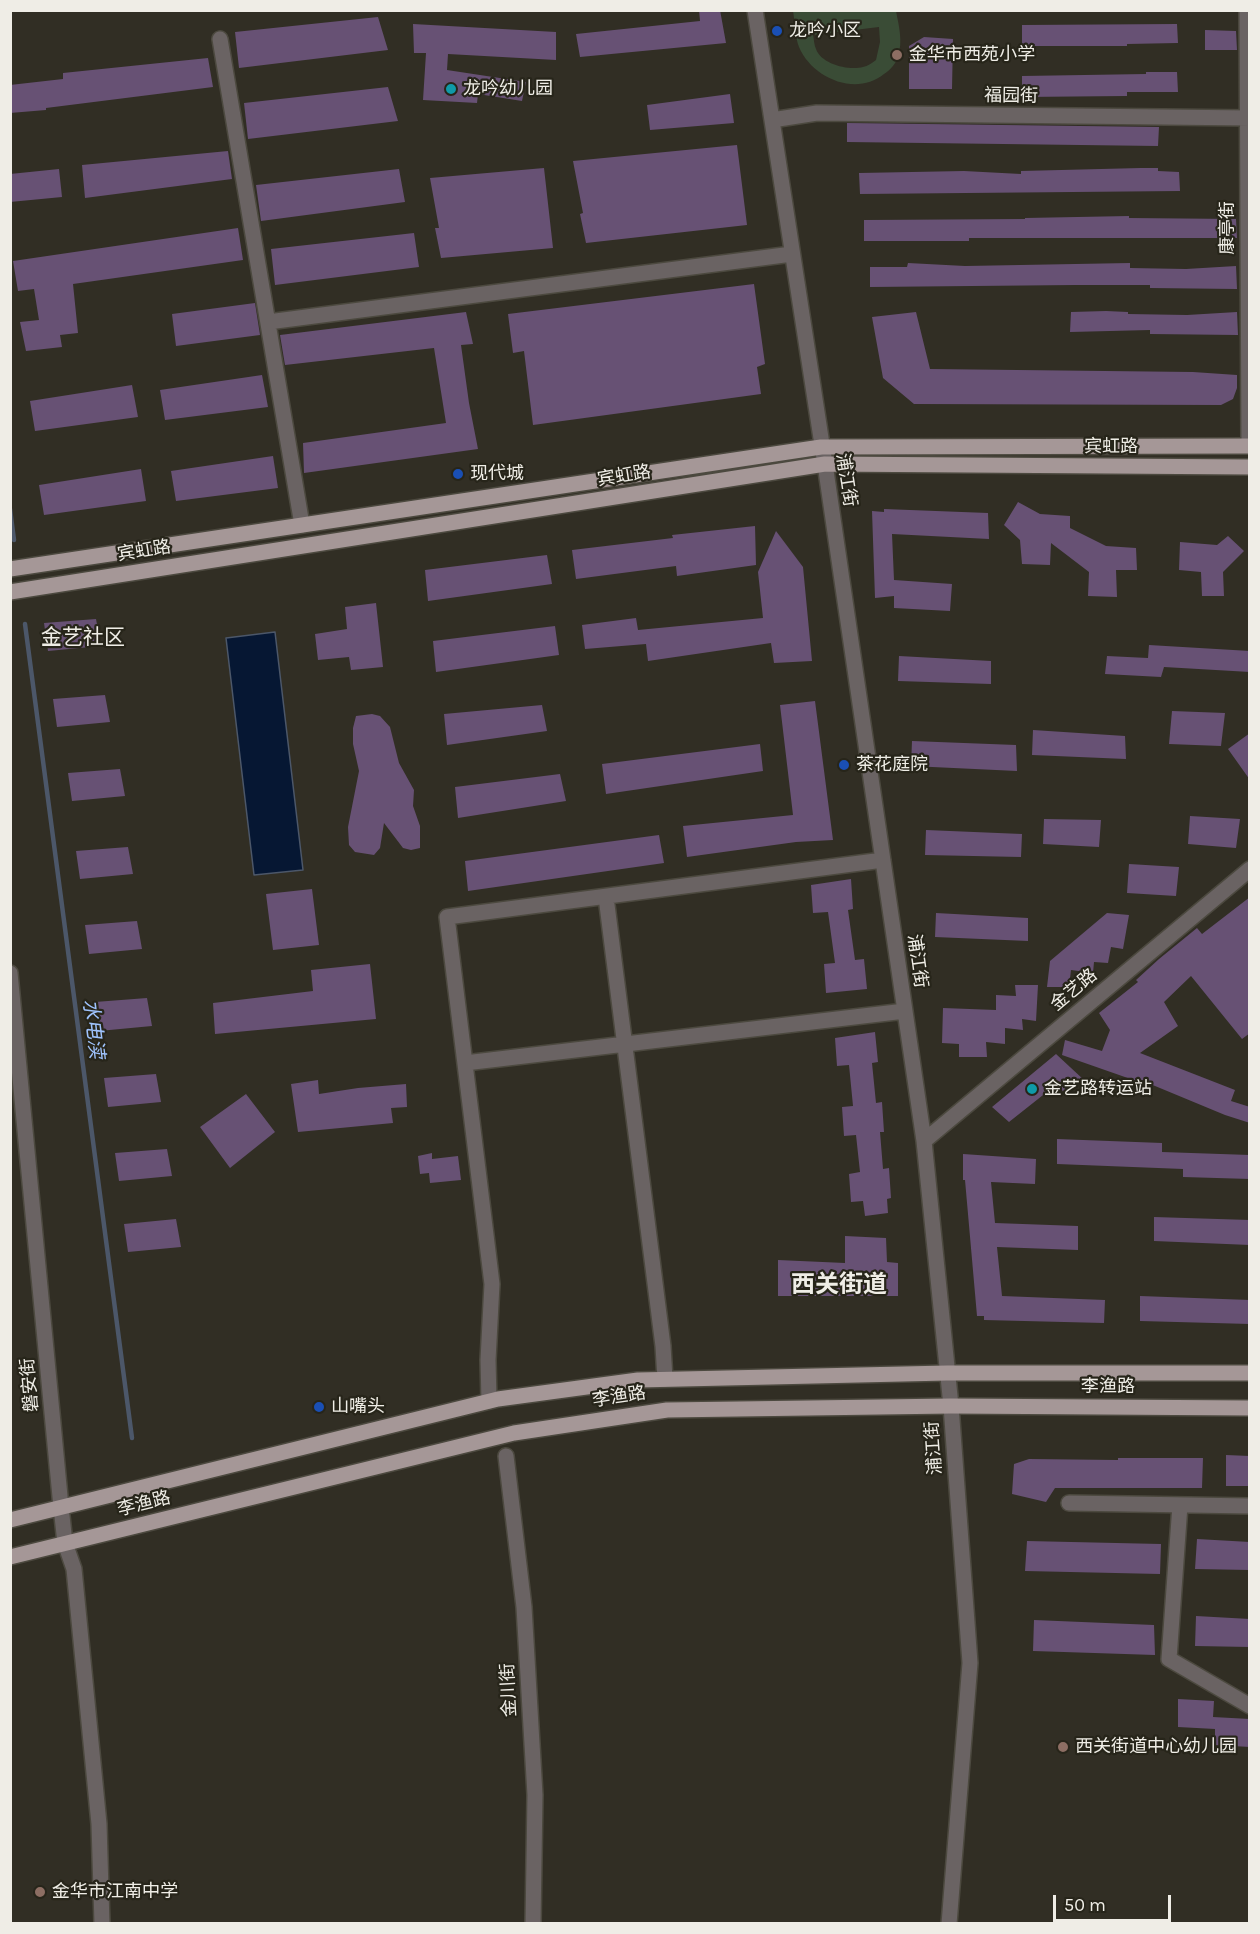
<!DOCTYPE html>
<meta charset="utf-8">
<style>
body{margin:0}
#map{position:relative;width:1260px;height:1934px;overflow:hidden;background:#312e24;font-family:Karla,sans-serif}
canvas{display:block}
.frame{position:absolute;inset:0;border:12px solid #efede6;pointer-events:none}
.scale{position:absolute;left:1053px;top:1895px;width:118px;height:27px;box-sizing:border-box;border:3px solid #efede6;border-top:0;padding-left:8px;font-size:18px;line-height:21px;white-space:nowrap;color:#efede6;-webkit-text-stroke:4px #27251a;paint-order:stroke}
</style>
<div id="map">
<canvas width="1260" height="1934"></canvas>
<div class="frame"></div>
<div class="scale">50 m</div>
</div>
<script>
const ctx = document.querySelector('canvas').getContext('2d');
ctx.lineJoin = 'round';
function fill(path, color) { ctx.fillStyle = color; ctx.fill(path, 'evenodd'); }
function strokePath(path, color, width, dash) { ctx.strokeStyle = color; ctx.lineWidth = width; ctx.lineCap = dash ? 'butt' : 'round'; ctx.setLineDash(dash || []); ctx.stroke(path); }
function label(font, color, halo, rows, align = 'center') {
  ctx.font = font + ' Karla,"Noto Sans SC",sans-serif'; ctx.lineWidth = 4.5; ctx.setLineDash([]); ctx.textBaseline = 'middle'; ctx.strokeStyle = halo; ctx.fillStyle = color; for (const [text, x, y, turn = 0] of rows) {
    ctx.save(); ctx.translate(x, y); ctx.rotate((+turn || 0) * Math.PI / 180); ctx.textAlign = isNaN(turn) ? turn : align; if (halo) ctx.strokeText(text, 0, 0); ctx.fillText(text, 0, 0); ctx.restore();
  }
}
fill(new Path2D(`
 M 793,11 L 896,11 C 899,26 903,42 898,56 C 896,64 890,70 884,74 C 856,97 812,78 799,47 C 795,37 795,22 793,11 ZM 879,27 L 880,42 L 876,60 C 872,63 868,66 863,67 C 849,71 821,64 816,49 C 814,45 814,39 813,35 Z`), '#3a4c36');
const water = new Path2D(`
 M 275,632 L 303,870 L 254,875 L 226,638 Z`);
fill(water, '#061733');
strokePath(water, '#4c5769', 1.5);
strokePath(new Path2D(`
 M 10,509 L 14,540
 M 25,624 L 132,1438`), '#4c5769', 4.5);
fill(new Path2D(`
 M 699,10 L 720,10 L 726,43 L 580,57 L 576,34 L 700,21 Z
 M 378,17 L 388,50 L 239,68 L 235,32 Z
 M 413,24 L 556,32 L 556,60 L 448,54 L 447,70 L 526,82 L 522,101 L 478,94 L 477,103 L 423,100 L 426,53 L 414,53 Z
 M 1177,24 L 1178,43 L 1127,44 L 1127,46 L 1022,46 L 1022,25 Z
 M 1205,30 L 1236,31 L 1237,50 L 1205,50 Z
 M 924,37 L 953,39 L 952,89 L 909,89 L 909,46 Z
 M 208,58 L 213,87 L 46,108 L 46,110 L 10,113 L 10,85 L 63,79 L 63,73 Z
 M 1146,72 L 1177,72 L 1178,92 L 1127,92 L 1127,96 L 1022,97 L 1022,76 L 1146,74 Z
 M 388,87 L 398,121 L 248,139 L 244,103 Z
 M 730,94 L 734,123 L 650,130 L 647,105 Z
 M 847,123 L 1159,127 L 1158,146 L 847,142 Z
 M 737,145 L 747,225 L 586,243 L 580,214 L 583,213 L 573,161 Z
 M 228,151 L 232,179 L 85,198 L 82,165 Z
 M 544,168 L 553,248 L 441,258 L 435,228 L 439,228 L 430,178 Z
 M 1141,168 L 1158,168 L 1158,171 L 1179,172 L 1180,191 L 860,194 L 859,173 L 964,171 L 1021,174 L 1021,171 Z
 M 59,169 L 62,197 L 10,202 L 10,174 Z
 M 399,169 L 405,202 L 261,221 L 256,185 Z
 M 1129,216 L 1129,218 L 1236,219 L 1237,238 L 969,238 L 969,241 L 864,241 L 864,220 L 1025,219 L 1025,218 Z
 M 238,228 L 243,260 L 73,284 L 78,333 L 60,335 L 62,347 L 26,351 L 20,322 L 39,320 L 34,289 L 18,291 L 13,261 Z
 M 414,233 L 419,267 L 275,285 L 271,249 Z
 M 908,263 L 965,266 L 1130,263 L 1130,268 L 1186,269 L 1236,266 L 1237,289 L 1150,288 L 1150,285 L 1076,285 L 870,287 L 870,267 L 907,267 Z
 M 754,284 L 765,364 L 757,367 L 761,394 L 533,425 L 524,351 L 513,353 L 508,314 Z
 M 255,303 L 260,335 L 176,346 L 172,314 Z
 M 1106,311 L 1128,312 L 1128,314 L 1187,315 L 1237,312 L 1238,335 L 1150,334 L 1150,330 L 1070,332 L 1071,312 Z
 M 466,312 L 473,344 L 461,345 L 469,403 L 478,449 L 304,473 L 303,443 L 446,423 L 434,348 L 285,365 L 280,335 Z
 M 916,312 L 930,369 L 1193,372 L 1237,375 L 1237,388 L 1233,399 L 1221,405 L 914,404 L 883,378 L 872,317 Z
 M 262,375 L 268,407 L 165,420 L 160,390 Z
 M 132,385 L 138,417 L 35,431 L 30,401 Z
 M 273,456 L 278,488 L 176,501 L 171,471 Z
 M 141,469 L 146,501 L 44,515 L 39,485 Z
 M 1018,502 L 1040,514 L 1070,516 L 1070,528 L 1106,546 L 1136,548 L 1137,570 L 1116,570 L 1117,597 L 1088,596 L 1089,572 L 1051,543 L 1050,565 L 1022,564 L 1020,540 L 1004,525 Z
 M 884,509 L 988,513 L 989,539 L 892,534 L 894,580 L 952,584 L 950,611 L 894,608 L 894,596 L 875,598 L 872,511 L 884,512 Z
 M 755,526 L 756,565 L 677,576 L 676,566 L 576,579 L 572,550 L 673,538 L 672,535 Z
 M 776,531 L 803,567 L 812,661 L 774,663 L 771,643 L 648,661 L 646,644 L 585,649 L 582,625 L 636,618 L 638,630 L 763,618 L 758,572 Z
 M 1228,536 L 1244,551 L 1223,572 L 1224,596 L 1202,596 L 1201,572 L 1179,570 L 1180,542 L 1217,545 Z
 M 547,555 L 552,584 L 428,601 L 425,570 Z
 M 376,603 L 383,667 L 351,670 L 349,657 L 318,660 L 315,634 L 347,629 L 345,607 Z
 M 96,619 L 101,646 L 48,651 L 44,623 Z
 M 555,626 L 559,655 L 436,672 L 433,641 Z
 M 1149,645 L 1250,651 L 1250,672 L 1164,667 L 1161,677 L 1105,674 L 1107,656 L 1148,658 Z
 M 899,656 L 991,661 L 991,684 L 898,681 Z
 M 105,695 L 110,722 L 57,727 L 53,699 Z
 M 815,701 L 833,840 L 796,842 L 687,857 L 683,826 L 793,815 L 780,705 Z
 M 542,705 L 547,731 L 447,745 L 444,714 Z
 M 1172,711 L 1225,713 L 1221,746 L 1169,744 Z
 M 372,714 L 380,716 L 390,727 L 399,763 L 414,790 L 413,806 L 420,826 L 420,848 L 411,850 L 403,848 L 384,823 L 380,848 L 374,855 L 355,852 L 349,845 L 348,827 L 359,771 L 353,744 L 353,728 L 356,716 Z
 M 1033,730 L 1125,736 L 1126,759 L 1032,755 Z
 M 1250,733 L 1250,780 L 1228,749 Z
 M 912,741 L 1016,745 L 1017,771 L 911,766 Z
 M 760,744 L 763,771 L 606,794 L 602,764 Z
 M 120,769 L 125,796 L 72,801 L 68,773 Z
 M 560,774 L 566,801 L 458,818 L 455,787 Z
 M 1190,816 L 1240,819 L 1236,848 L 1188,844 Z
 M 1044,819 L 1101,820 L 1099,847 L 1043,844 Z
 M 926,830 L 1022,834 L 1021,857 L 925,855 Z
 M 659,835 L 664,863 L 468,891 L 465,861 Z
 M 128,847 L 133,874 L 80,879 L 76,851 Z
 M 1129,864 L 1179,867 L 1176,896 L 1127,893 Z
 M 851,879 L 853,909 L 848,910 L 855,960 L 864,959 L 867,989 L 826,993 L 824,964 L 835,963 L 828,912 L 813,913 L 811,885 Z
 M 312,889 L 319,945 L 273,950 L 266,894 Z
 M 1250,897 L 1250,1033 L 1242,1039 L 1191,976 L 1164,1002 L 1178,1026 L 1140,1053 L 1235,1090 L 1231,1101 L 1250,1107 L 1250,1123 L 1225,1115 L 1143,1081 L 1142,1083 L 1062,1055 L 1065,1040 L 1102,1051 L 1110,1030 L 1099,1013 L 1138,982 L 1136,980 L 1159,959 L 1197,928 L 1202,934 Z
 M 936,913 L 1028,918 L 1028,941 L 935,937 Z
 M 1107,913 L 1129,915 L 1123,949 L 1111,947 L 1108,963 L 1094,962 L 1093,973 L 1071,970 L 1069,987 L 1047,987 L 1050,961 Z
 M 137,921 L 142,949 L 89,954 L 85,925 Z
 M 370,964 L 376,1019 L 215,1034 L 213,1003 L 313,991 L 311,970 Z
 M 1015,985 L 1038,985 L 1036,1021 L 1022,1019 L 1023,1030 L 1005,1028 L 1005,1044 L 986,1042 L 987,1057 L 959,1057 L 959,1044 L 942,1043 L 943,1008 L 996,1010 L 996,995 L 1016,996 Z
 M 147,998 L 152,1026 L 99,1031 L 95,1002 Z
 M 875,1032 L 878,1062 L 872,1063 L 876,1103 L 882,1102 L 884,1132 L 880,1132 L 883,1169 L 889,1168 L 891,1198 L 887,1199 L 888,1213 L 865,1216 L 863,1201 L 851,1202 L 849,1174 L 860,1172 L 856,1135 L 844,1136 L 842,1107 L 853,1106 L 849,1065 L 837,1066 L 835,1038 Z
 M 1056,1054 L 1084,1080 L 1065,1094 L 1057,1084 L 1009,1122 L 992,1107 Z
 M 156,1074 L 161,1102 L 108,1107 L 104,1078 Z
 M 318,1080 L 319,1094 L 358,1088 L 406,1084 L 407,1107 L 391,1108 L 393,1123 L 298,1132 L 291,1084 Z
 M 246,1094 L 275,1132 L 230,1168 L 200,1127 Z
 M 1057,1139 L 1162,1143 L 1162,1152 L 1250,1155 L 1250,1179 L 1183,1177 L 1183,1169 L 1057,1164 Z
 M 167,1149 L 172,1176 L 119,1181 L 115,1153 Z
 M 432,1153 L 432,1159 L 458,1156 L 461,1180 L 430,1183 L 429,1173 L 420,1174 L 418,1156 Z
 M 963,1154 L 1036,1159 L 1035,1184 L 991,1182 L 995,1223 L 1078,1226 L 1078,1250 L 997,1247 L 1002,1296 L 1105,1300 L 1104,1323 L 984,1320 L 984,1316 L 977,1316 L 965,1180 L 963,1180 Z
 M 1154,1217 L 1250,1220 L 1250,1245 L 1154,1241 Z
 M 176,1219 L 181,1247 L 128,1252 L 124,1224 Z
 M 845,1236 L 886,1238 L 887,1262 L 898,1263 L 898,1296 L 778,1296 L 778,1260 L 845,1263 Z
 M 1140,1296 L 1250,1300 L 1250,1324 L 1140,1321 Z
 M 1226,1455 L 1250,1456 L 1250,1486 L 1226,1486 Z
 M 1118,1458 L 1203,1458 L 1202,1488 L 1055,1488 L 1046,1502 L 1012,1494 L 1014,1464 L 1029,1459 L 1118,1460 Z
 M 1197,1539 L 1250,1542 L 1250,1570 L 1195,1569 Z
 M 1027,1541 L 1161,1544 L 1160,1574 L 1025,1571 Z
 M 1196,1616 L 1250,1619 L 1250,1647 L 1195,1646 Z
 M 1034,1620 L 1154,1625 L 1155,1655 L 1033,1651 Z
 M 1178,1699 L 1214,1701 L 1213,1717 L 1250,1719 L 1250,1747 L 1215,1745 L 1215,1729 L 1178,1727 Z`), '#675174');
const minor = new Path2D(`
 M 755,10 L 825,464 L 924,1141 L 951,1406 L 970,1663 L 949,1924
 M 1247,10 L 1249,446
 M 220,39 L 302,525
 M 772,120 L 817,113 L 1250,118
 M 268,322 L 792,254
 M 606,897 L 663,1346 L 665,1379
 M 10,973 L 61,1507 L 65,1543 L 74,1569 L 99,1824 L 102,1924
 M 465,1063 L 905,1011
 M 924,1141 L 1250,869
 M 489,1401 L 488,1360 L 492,1284 L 447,917 L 883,860
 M 506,1456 L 524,1607 L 535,1795 L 533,1924
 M 1069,1503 L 1250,1506
 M 1180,1505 L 1169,1659 L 1250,1706`);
const major = new Path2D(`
 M 10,569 L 821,447 L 1250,446
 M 10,592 L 825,464 L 1250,467
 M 10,1520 L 498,1399 L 638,1380 L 947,1373 L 1250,1373
 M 10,1557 L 514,1433 L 667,1410 L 951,1406 L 1250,1408`);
strokePath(minor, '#4c493f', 18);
strokePath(major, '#4c493f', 18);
strokePath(minor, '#6a6363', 15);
strokePath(major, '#a59797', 15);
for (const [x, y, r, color] of [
 [777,31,6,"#1a4fb4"],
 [897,55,6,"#8d6e63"],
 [451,89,6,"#0f9aa8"],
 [458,474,6,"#1a4fb4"],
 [844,765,6,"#1a4fb4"],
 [1032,1089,6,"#0f9aa8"],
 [319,1407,6,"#1a4fb4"],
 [1063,1747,6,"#8d6e63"],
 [40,1892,6,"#8d6e63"]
]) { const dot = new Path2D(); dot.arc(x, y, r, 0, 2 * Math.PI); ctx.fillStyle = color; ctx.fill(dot); strokePath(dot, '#27251a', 2); }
label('18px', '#efede6', '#27251a', [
 ["龙吟小区",789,31],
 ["金华市西苑小学",909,55],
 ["龙吟幼儿园",463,89],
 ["现代城",470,474],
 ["茶花庭院",856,765],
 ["金艺路转运站",1044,1089],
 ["山嘴头",331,1407],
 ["西关街道中心幼儿园",1075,1747],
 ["金华市江南中学",52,1892]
], 'left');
label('18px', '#efede6', '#27251a', [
 ["福园街",1011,96,1],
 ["康亭街",1228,228,-90],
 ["宾虹路",1111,447],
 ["宾虹路",624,476,-9],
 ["浦江街",846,480,81],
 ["宾虹路",144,551,-9],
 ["浦江街",917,961,82],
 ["金艺路",1074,990,-40],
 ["磐安街",30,1385,-95],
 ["李渔路",1108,1387],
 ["李渔路",619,1397,-9],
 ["浦江街",934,1448,-94],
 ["李渔路",144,1504,-14],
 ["金川街",509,1690,-93]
]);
label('italic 20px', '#9fc3fd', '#27251a', [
 ["水电渎",93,1029,83]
]);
label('21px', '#efede6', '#27251a', [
 ["金艺社区",83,638]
]);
label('bold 24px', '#efede6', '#27251a', [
 ["西关街道",839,1285]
]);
</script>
